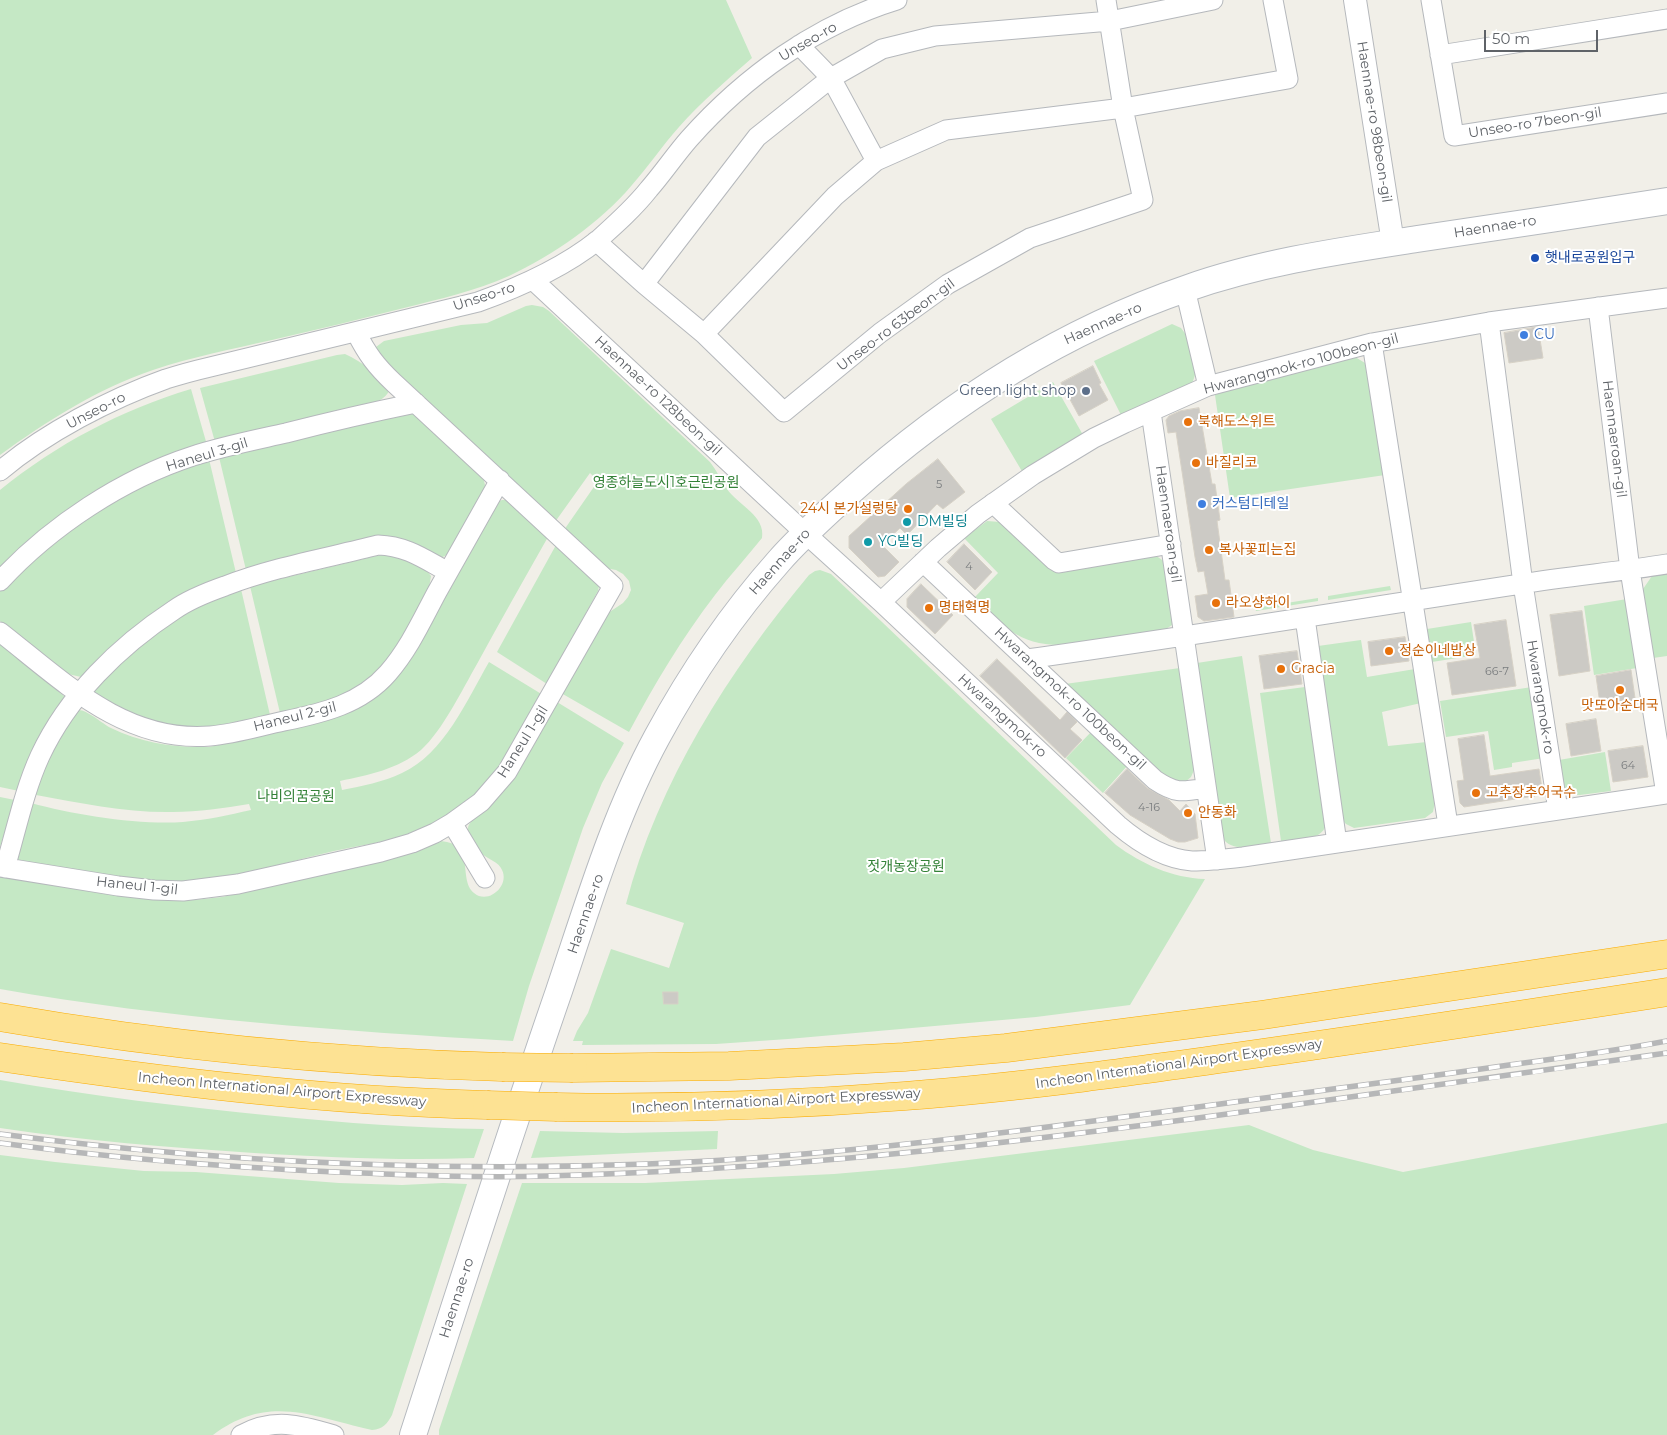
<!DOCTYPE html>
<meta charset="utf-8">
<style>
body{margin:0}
#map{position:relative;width:1667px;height:1435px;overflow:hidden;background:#f1efe8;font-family:Montserrat,sans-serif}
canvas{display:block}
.scale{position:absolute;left:1484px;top:30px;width:114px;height:22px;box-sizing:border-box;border:2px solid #5f6368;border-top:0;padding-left:6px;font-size:15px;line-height:18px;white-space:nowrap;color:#5f6368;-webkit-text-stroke:4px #fff;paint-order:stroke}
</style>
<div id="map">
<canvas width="1667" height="1435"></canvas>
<div class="scale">50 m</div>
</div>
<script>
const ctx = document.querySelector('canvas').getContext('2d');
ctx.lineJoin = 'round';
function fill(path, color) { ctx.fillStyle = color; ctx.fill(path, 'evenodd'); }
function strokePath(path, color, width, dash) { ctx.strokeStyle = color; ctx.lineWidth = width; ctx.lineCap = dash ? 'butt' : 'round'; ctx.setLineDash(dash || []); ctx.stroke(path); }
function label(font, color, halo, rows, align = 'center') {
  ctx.font = font + ' Montserrat,"Noto Sans KR",sans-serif'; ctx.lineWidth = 4; ctx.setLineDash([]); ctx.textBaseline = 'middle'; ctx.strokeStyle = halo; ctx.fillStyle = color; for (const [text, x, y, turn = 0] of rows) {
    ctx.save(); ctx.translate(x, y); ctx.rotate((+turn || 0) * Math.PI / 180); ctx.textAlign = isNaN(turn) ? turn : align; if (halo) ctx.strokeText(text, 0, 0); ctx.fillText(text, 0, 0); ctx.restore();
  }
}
fill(new Path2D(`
 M 0,0 L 726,0 L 752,58 C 727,80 701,102 679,127 C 662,146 648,167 632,185 C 601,222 552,256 509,276 C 476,291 439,299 404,308 C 360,319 316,330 272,340 C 232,349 192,357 153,370 C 97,389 47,421 0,455 Z
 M 532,305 L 543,307 L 549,311 L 710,462 C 717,471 721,480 727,489 C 738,505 766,516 762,538 C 747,557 730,575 715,595 C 682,638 654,685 629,732 L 561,693 L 608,613 L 623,603 L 628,597 L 631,590 L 629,581 L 623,574 L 616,570 L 605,568 L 564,530 L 598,481 L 590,473 L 555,522 L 384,365 L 376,353 L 376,347 L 384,341 L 461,325 L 487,323 L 526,306 Z
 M 1172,324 L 1181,328 L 1187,336 L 1196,372 L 1193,381 L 1190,386 L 1121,415 L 1094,361 Z
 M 345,354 C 363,362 379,375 389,391 C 385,398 381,400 373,403 L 215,442 L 200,388 L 337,355 Z
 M 1352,355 L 1365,363 L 1385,475 L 1230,498 L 1215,395 L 1230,388 Z
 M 1053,382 L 1083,435 L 1023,473 L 991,419 Z
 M 191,389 L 207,445 L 180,452 L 0,573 L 0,490 C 57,444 121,410 191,389 Z
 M 406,413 L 415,414 L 483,477 L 485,485 L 484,492 L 450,552 L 445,556 L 440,558 L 415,545 L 246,570 L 219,457 Z
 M 209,459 L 236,573 L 87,674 L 81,677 L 68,674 L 0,621 L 0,589 L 25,565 L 94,512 L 156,479 Z
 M 502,500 L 507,500 L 548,537 C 524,579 500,622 477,664 C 462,690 443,730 421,750 C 398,769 369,775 340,781 L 342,790 C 362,786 383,782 402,773 C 444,754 467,700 489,662 L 543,695 C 526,724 507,763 484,787 C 473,797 446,819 432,825 C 401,840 367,844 334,851 C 278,864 222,883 164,882 C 144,882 123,878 104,875 C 75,870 47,865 18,861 L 15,857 L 31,803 C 74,815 139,825 183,822 C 206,820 229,815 251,810 L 249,804 C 224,808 199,812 173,812 C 127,813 81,803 36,795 L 39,781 L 59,736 L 78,710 C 86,709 103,724 111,728 C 141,743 176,748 209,747 C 234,742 259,736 284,730 C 340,717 375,709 411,659 L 497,502 Z
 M 987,521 L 1000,522 L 1050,567 L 1155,555 L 1165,562 L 1172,620 L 1172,625 L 1163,631 L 1060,645 C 1019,645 1001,625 974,598 L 998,573 L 964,538 Z
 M 556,545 L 595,581 L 599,586 L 598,591 L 547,684 L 497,652 Z
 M 380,555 L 392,555 L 404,558 L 427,571 L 431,576 L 429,588 C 412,619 390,671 358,688 C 333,701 307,707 280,713 L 250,586 Z
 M 820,570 L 831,574 L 882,622 L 1116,845 C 1142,864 1172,878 1205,879 L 1130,1005 L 1036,1017 L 788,1039 L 716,1044 L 582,1045 L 583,1041 L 573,1041 L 577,1031 L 588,1013 L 611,949 L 669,968 L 684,923 L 626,904 C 658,782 729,671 809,575 L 815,571 Z
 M 1667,574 L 1667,656 L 1653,658 L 1643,589 L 1652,576 Z
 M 1390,586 L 1391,590 L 1328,600 L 1328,596 Z
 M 241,589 L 270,715 L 216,726 L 192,728 L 167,726 L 140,720 L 93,693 L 94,686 L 155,631 L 208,600 Z
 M 1318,598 L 1318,601 L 1256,611 L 1255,608 Z
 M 1627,599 L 1637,668 L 1594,675 L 1584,606 Z
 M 1471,622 L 1476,655 L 1432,662 L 1427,629 Z
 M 1361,640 L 1367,677 L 1415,669 L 1421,703 L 1382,712 L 1388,746 L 1427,742 L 1435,802 L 1433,812 L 1425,818 L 1354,828 L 1346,824 L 1342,820 L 1318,646 Z
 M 0,643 L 64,696 L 65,700 L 19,791 L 0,787 Z
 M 1242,656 L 1271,843 C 1255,845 1232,854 1222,837 L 1197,663 Z
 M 1180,668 L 1195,768 L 1191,777 L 1184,783 L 1167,779 L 1065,684 Z
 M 1305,687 L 1326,825 C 1321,842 1295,839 1281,841 L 1260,693 Z
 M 1532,687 L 1544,758 L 1512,763 L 1512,767 L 1494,770 L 1488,731 L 1446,737 L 1440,701 Z
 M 557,702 L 624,743 L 602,783 L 583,828 L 529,986 L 513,1041 C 341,1031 170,1019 0,989 L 0,877 L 137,898 L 168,900 L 194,900 L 222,897 L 317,876 L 393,858 L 437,841 C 478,841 457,879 474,893 C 488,905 510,886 502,870 C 499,862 488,859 482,854 C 477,851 474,844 471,838 C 469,834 467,833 468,828 C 469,818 496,800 504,790 C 526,764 540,732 557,702 Z
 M 1092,731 L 1128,765 L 1103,793 L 1066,758 Z
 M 1605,752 L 1611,791 L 1580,795 L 1576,795 L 1564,787 L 1559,760 Z
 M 0,797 L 15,800 L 0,847 Z
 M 0,1080 C 91,1096 183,1107 275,1116 C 345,1123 414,1128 484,1129 L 474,1158 C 400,1161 327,1157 254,1153 C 169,1147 84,1141 0,1128 Z
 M 1667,1123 L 1667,1435 L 439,1435 L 439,1430 L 522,1183 L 645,1183 L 834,1174 L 904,1168 L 1249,1125 L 1313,1150 L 1403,1172 Z
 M 540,1131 L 623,1133 L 718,1131 L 717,1149 L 531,1158 Z
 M 0,1155 L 55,1162 L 144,1171 L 196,1172 L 339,1183 L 402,1185 L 443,1183 L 467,1184 L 392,1415 C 387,1424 383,1429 372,1430 C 312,1417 269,1393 213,1435 L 0,1435 Z`), '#c5e8c5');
const building = new Path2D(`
 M 1538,327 L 1543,358 L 1509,363 L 1504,333 Z
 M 1093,366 L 1101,383 L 1099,384 L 1108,400 L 1079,416 L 1061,383 Z
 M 1199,408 L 1212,484 L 1215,484 L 1220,520 L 1217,521 L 1225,580 L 1229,580 L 1234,617 L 1204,621 L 1198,617 L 1195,596 L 1208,594 L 1204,571 L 1198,572 L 1195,557 L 1176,432 L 1168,433 L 1166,420 L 1169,416 L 1180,411 Z
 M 938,459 L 965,492 L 943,509 L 937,504 L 907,535 L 900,528 L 882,545 L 899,562 L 885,576 L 878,577 L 849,548 L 849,536 L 906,484 Z
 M 964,544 L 992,572 L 975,590 L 947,562 Z
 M 921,584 L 953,615 L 935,634 L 907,607 L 907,599 Z
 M 1582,611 L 1590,671 L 1559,676 L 1550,615 Z
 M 1506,620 L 1516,686 L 1452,695 L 1447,663 L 1480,658 L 1474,625 Z
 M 1405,637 L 1409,661 L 1371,666 L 1368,642 Z
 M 1297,651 L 1302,684 L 1264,689 L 1259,656 Z
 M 997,659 L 1060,720 L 1067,712 L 1077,722 L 1070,729 L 1082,740 L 1065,758 L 980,676 Z
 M 1631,670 L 1636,705 L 1601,711 L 1596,676 Z
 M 1596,719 L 1601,751 L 1571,756 L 1566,724 Z
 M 1484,735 L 1490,776 L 1539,769 L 1542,789 L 1535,796 L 1464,807 L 1460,803 L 1457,781 L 1464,780 L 1458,739 Z
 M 1643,746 L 1648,777 L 1613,782 L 1608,751 Z
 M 1127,769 L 1147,788 L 1169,800 L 1180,811 L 1186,804 L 1195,814 L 1198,838 L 1185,842 L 1178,842 L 1170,839 L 1130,815 L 1105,793 Z
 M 663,992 L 678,992 L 678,1004 L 664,1004 Z`);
fill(building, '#cccac5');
strokePath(building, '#d6d1c6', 1);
const minor = new Path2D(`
 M 1431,0 L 1454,136 L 1667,103
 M 799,45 L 831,78 L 876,161
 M 1440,55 L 1667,19
 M 596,241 L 644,284 L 704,334 L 784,412 L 880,333 L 948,284 L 1030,238 L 1143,200 L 1123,108 L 1106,0
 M 533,280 L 806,534 L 881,602 L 1118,825 C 1138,842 1164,859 1192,861 C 1208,861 1226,859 1243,857 L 1667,794
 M 644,284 L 757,137 L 831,78 L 882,49 L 935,36 L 1110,21 L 1213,0
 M 1185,289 L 1208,386
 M 1598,307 L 1630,570 L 1666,794
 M 1489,322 L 1523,584 L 1558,810
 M 704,334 L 835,196 L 876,161 L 946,130 L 1123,108 L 1288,79 L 1273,0
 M 1372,343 L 1448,825
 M 1151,412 L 1217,860
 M 0,471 C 45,433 110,399 166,379 C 179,375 193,371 206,368 L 478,302 C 520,287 563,268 598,240 C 616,224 634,208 649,189 C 663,173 675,155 689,139 C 745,76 816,25 897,0
 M 993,503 L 1054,560 L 1059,563 L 1171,544
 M 923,562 L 1155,780 C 1176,794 1182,792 1205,788
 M 0,581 C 51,526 122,479 193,456 C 224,446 255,440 286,433 C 329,422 372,412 416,403
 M 881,602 L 938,548 L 978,514 L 1033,475 L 1094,438 L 1125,423 L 1208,386 L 1372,343 L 1489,322 L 1667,298
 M 1305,618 L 1337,843
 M 0,632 C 63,681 124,743 210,736 C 235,734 260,726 284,721 C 323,713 361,704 388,673 C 409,649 422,620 437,592 C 458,555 479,518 500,480
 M 1027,659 C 1192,636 1356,609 1521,584 C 1569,576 1618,572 1667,564
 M 452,823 L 485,878
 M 0,867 L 118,886 L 154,890 L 183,891 L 238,884 L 381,852 L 412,843 L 435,833 L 452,823 L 481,802 L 507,772 L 613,586 L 394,383 C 376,366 367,354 356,332
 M 5,868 C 16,831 24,791 40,756 C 68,696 119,646 174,610 C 188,600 208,592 225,586 C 274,567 327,558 378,545 C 407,546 424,559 448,572
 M 241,1435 C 274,1417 300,1425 334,1435`);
const tertiary = new Path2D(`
 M 1355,0 L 1393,243`);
const secondary = new Path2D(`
 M 413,1435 C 461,1287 508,1138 559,991 C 588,905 614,816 657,737 C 691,674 732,614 779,561 C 800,537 825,515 849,493 C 948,404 1062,331 1188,288 C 1262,262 1340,251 1417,239 C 1500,227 1584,214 1667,201`);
const motorway = new Path2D(`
 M 0,1017 C 166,1046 334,1062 502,1067
 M 0,1057 C 162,1081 324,1101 487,1105
 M 573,1068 L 729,1066 L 904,1057 L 1006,1048 L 1262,1015 L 1667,954
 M 557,1107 C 673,1109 789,1105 905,1096 C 1024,1087 1143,1070 1262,1053 C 1397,1034 1532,1013 1667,992`);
strokePath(minor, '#b5b8bc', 21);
strokePath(tertiary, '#b5b8bc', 24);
strokePath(secondary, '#b6babf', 28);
strokePath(motorway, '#f9ab00', 29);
strokePath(minor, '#fff', 19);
strokePath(tertiary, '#fff', 22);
strokePath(secondary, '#fff', 26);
strokePath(motorway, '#fde293', 28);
const rail = new Path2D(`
 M 0,1134 C 214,1162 431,1172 647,1164 C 847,1156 1044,1128 1242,1101 C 1331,1089 1420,1078 1509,1065 C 1562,1058 1615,1051 1667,1041
 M 0,1143 C 111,1158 223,1167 335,1172 C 406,1175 476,1178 546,1176 C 781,1170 1009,1144 1242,1112 C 1383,1092 1525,1074 1667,1053`);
strokePath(rail, '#b6b7b8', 5.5);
strokePath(rail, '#fff', 4, [11]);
const motorwayBridge = new Path2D(`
 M 502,1067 L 573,1068
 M 487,1105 L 557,1107`);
strokePath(motorwayBridge, '#f9ab00', 29, []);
strokePath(motorwayBridge, '#fde293', 28);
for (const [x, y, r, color] of [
 [1535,258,5,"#1a4fb4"],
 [1524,335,5,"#3f7fe0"],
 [1086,391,5,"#5c6f8a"],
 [1188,422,5,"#e8710a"],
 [1196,463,5,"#e8710a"],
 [1202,504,5,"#3f7fe0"],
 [908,509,5,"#e8710a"],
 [907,522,5,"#0f9aa8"],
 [868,542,5,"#0f9aa8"],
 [1209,550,5,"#e8710a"],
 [1216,603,5,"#e8710a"],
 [929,608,5,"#e8710a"],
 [1389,651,5,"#e8710a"],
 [1281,669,5,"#e8710a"],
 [1620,690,5,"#e8710a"],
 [1476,793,5,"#e8710a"],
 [1188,813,5,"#e8710a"]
]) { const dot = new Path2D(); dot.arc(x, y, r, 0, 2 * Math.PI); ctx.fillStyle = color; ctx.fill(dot); strokePath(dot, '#fff', 2); }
label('11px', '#7a7d7f', null, [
 ["5",939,485],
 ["4",969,567],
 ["66-7",1497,672],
 ["64",1628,766],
 ["4-16",1149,808]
]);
label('14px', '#5f6368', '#fff', [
 ["Unseo-ro",808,42,-30],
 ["Haennae-ro 98beon-gil",1374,122,81],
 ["Unseo-ro 7beon-gil",1535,123,-9],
 ["Haennae-ro",1495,227,-9],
 ["Unseo-ro",484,297,-18],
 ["Haennae-ro",1103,324,-24],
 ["Unseo-ro 63beon-gil",896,325,-37],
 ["Hwarangmok-ro 100beon-gil",1301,364,-15],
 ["Haennae-ro 128beon-gil",658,396,43],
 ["Unseo-ro",96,411,-27],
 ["Haennaeroan-gil",1614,439,83],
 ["Haneul 3-gil",207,455,-17],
 ["Haennaeroan-gil",1168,524,82],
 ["Haennae-ro",780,562,-48],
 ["Hwarangmok-ro",1540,697,81],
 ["Hwarangmok-ro 100beon-gil",1070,699,43],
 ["Hwarangmok-ro",1002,716,43],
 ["Haneul 2-gil",295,717,-14],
 ["Haneul 1-gil",523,742,-58],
 ["Haneul 1-gil",137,886,6],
 ["Haennae-ro",586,914,-71],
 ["Incheon International Airport Expressway",1179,1064,-8],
 ["Incheon International Airport Expressway",282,1090,5],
 ["Incheon International Airport Expressway",776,1101,-3],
 ["Haennae-ro",457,1298,-72]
]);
label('14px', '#164399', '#fff', [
 ["햇내로공원입구",1545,258]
], 'left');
label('14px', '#366cbe', '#fff', [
 ["CU",1534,335],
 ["커스텀디테일",1212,504]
], 'left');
label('14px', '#4e5e75', '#fff', [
 ["Green light shop",1076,391]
], 'right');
label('14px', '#c56008', '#fff', [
 ["북해도스위트",1198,422],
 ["바질리코",1206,463],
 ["24시 본가설렁탕",898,509,"right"],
 ["복사꽃피는집",1219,550],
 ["라오샹하이",1226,603],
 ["명태혁명",939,608],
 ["정순이네밥상",1399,651],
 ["Gracia",1291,669],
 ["맛또아순대국",1620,706,"center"],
 ["고추장추어국수",1486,793],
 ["안동화",1198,813]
], 'left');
label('14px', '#348238', '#fff', [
 ["영종하늘도시1호근린공원",666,483],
 ["나비의꿈공원",296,797],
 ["젓개농장공원",906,867]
]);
label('14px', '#0d838f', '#fff', [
 ["DM빌딩",917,522],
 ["YG빌딩",878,542]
], 'left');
</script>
